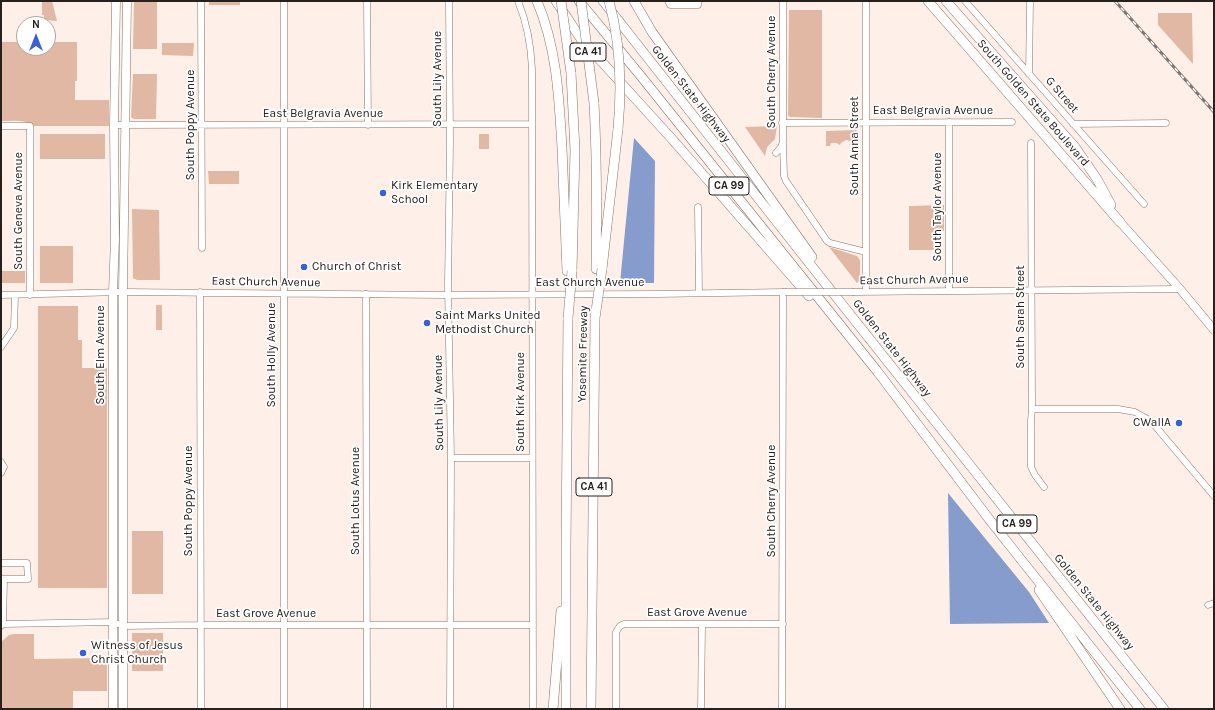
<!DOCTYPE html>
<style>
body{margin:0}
#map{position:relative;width:1215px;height:710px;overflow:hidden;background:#feefe8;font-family:Karla,sans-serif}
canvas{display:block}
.frame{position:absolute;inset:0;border:2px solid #27211e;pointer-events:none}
.north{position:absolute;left:16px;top:16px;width:40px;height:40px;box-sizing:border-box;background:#fff;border:1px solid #a9a6a5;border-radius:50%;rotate:0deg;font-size:11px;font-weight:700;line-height:16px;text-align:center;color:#27211e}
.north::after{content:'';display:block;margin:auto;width:14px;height:18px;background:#3862d3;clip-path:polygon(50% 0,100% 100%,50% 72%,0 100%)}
</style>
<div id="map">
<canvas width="1215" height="710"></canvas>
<div class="frame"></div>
<div class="north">N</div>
</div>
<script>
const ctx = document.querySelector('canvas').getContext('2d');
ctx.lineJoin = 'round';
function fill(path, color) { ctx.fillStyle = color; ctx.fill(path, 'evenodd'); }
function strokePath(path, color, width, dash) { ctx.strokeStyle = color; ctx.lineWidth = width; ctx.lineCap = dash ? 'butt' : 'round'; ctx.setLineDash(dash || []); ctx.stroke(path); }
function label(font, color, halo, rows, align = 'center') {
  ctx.font = font + ' Karla,sans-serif'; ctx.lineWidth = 3.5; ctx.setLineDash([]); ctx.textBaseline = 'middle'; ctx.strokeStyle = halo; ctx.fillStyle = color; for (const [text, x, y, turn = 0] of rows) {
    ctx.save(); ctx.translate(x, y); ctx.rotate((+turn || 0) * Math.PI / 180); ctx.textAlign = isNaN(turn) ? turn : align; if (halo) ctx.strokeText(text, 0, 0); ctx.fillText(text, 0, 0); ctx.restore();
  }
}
fill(new Path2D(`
 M 42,1 L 52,1 L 57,21 L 44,20 L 44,15 L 42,15 Z
 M 134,1 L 157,1 L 157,49 L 133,49 Z
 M 209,1 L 240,1 L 240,5 L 209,5 Z
 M 789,10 L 822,10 L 822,118 L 791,117 L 788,116 Z
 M 1158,13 L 1192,13 L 1193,64 L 1158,25 Z
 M 1,42 L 24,42 L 24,48 L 48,48 L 48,42 L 77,42 L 77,81 L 75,81 L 75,100 L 109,100 L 109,126 L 34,126 C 25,119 12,121 1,121 Z
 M 162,43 L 194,43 L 193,56 L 162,55 Z
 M 133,74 L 157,74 L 156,119 L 134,119 L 131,117 Z
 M 777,126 L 775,139 L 767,147 L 765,156 L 745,127 Z
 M 857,130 L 857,145 L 849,145 L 850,144 L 850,141 L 846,140 L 841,143 L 840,145 L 836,143 L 831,143 L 830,146 L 826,146 L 826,131 Z
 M 40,134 L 105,134 L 105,159 L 40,159 Z
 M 479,134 L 489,134 L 489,149 L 479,149 Z
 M 208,171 L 239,171 L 239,184 L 209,184 Z
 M 944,205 L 944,231 L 941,231 L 941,250 L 909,250 L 909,206 Z
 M 132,209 L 159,210 L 160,280 L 137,280 L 133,278 Z
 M 40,246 L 73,246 L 73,283 L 40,283 Z
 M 829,247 L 857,256 L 860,260 L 860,280 L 857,283 Z
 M 1,271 L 25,271 L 25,283 L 1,283 Z
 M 156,305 L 162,305 L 162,330 L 156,330 Z
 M 38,306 L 78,306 L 78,340 L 82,340 L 82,368 L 107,368 L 107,588 L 38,588 Z
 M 132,531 L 163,531 L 163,594 L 132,594 Z
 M 132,633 L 163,633 L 163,671 L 132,671 Z
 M 14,634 L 34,634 L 34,659 L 107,658 L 107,691 L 73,691 L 73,709 L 1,709 L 1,642 L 9,635 Z`), '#e0b8a3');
fill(new Path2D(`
 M 634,138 L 655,161 L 654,283 L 620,283 Z
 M 948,493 L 1029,592 L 1049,623 L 950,624 Z`), '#869ccc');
const minor = new Path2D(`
 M 201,1 L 202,248
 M 284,1 L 284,709
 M 367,1 L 368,125
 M 449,1 L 450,142 L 448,285 L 451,458 L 450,709
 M 518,1 C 527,23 531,45 532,69 L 533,709
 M 668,1 L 670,5 L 698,5 L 698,1
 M 866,1 L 866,292
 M 965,1 L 1144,204
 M 1029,74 L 1030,1
 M 949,122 L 949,291
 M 782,123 L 1012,122
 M 1073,124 L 1166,123
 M 114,125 L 532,124
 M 1,126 L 30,126 L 30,295
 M 1031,143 L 1032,409 L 1031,420 L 1031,467 L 1035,475 L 1044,487
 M 783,144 L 784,176 L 786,181 L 827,241 L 830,243 L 866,252
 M 776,153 L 781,147 L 783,142 L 783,1
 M 698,207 L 699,293
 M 200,292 L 201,709
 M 854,292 L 1180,289
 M 366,294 L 367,709
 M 1,295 L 123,292 L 443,295 L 657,294 L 785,292
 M 1,347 L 14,328 L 15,295
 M 1032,409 L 1118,409 L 1135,412 L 1151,421 L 1214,496
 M 451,458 L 532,458
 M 1,462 L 4,467 L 1,473
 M 1,563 L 27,563 L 28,579 L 4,579
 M 1,578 L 4,579 L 3,624
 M 1208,605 L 1214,603
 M 1,626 L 3,624 L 113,622 L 123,626 L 201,625 L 533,625
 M 616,709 L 616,632 L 620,626 L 624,624 L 783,624
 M 701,709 L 702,624
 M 782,709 L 783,292`);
const major = new Path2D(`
 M 1120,222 L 1180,289 L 1214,330
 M 113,709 L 113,292 L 115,239 L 114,125 L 116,1
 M 123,709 L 123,292 L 127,1`);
const highway = new Path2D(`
 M 537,1 C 557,48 559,98 562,148 C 564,189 565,230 567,271
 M 556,1 L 581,39 L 672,139 L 809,296
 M 579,1 L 640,75 L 877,371 L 992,523 L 1140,709
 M 603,1 L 806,259 L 1164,709
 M 634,1 L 652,32 L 812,257
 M 928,1 L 1120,222
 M 946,1 L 1075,147 L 1097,179 L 1111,205
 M 571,73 L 575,150 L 572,271
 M 594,103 C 597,158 597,214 596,269
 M 602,269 L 618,129
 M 1039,590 L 1120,709
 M 553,709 L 561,611
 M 566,709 L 566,548 L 568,318
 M 591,709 L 595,318`);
strokePath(minor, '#84746c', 7);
strokePath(major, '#84746c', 9);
strokePath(highway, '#84746c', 10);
strokePath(minor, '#fff', 6);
strokePath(major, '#fff', 8);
strokePath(highway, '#fff', 9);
const rail = new Path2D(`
 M 1115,1 L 1214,112`);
strokePath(rail, '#807672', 3);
strokePath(rail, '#fff', 1.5, [4.5]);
const minorBridge = new Path2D(`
 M 785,292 L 854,292`);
const highwayBridge = new Path2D(`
 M 561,1 L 571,73
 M 581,1 L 594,103
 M 609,1 C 621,44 622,85 618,129
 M 568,318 L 572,271
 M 595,318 L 602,269`);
strokePath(minorBridge, '#84746c', 7, []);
strokePath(highwayBridge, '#84746c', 10, []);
strokePath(minorBridge, '#fff', 6);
strokePath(highwayBridge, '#fff', 9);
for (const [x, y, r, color] of [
 [383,193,4,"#3862d3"],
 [304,267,4,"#3862d3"],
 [427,323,4,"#3862d3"],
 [1179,423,4,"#3862d3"],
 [83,653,4,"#3862d3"]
]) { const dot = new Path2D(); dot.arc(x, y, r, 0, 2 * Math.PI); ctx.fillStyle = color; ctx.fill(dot); strokePath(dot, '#fff', 1.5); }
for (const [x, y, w] of [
 [588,52,36],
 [729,186,40],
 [594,487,36],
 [1017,524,40]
]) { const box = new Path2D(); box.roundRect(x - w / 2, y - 9, w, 18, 3); ctx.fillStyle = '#fff'; ctx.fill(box); strokePath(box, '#27211e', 1); }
label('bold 11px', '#27211e', null, [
 ["CA 41",588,52],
 ["CA 99",729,186],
 ["CA 41",594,487],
 ["CA 99",1017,524]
]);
label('12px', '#27211e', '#fff', [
 ["South Cherry Avenue",772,72,-90],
 ["South Lily Avenue",438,79,-90],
 ["Golden State Highway",691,94,52],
 ["G Street",1062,95,49],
 ["South Golden State Boulevard",1033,103,49],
 ["East Belgravia Avenue",933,111],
 ["East Belgravia Avenue",323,114],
 ["South Poppy Avenue",191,125,-90],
 ["South Anna Street",855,146,-90],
 ["South Taylor Avenue",938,207,-90],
 ["South Geneva Avenue",19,211,-90],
 ["East Church Avenue",914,280,-1],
 ["East Church Avenue",266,282,1],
 ["East Church Avenue",590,283],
 ["South Sarah Street",1021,317,-90],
 ["Golden State Highway",892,348,52],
 ["Yosemite Freeway",583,354,-89],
 ["South Elm Avenue",101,355,-90],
 ["South Holly Avenue",272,355,-90],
 ["South Kirk Avenue",521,402,-90],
 ["South Lily Avenue",439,403,-91],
 ["South Poppy Avenue",189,501,-90],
 ["South Lotus Avenue",356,501,-90],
 ["South Cherry Avenue",772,501,-90],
 ["Golden State Highway",1094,602,51],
 ["East Grove Avenue",697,613],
 ["East Grove Avenue",266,614]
]);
label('12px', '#27211e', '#fff', [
 ["Kirk Elementary",391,186],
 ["School",391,200],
 ["Church of Christ",312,267],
 ["Saint Marks United",435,316],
 ["Methodist Church",435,330],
 ["CWallA",1171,423,"right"],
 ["Witness of Jesus",91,646],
 ["Christ Church",91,660]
], 'left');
</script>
